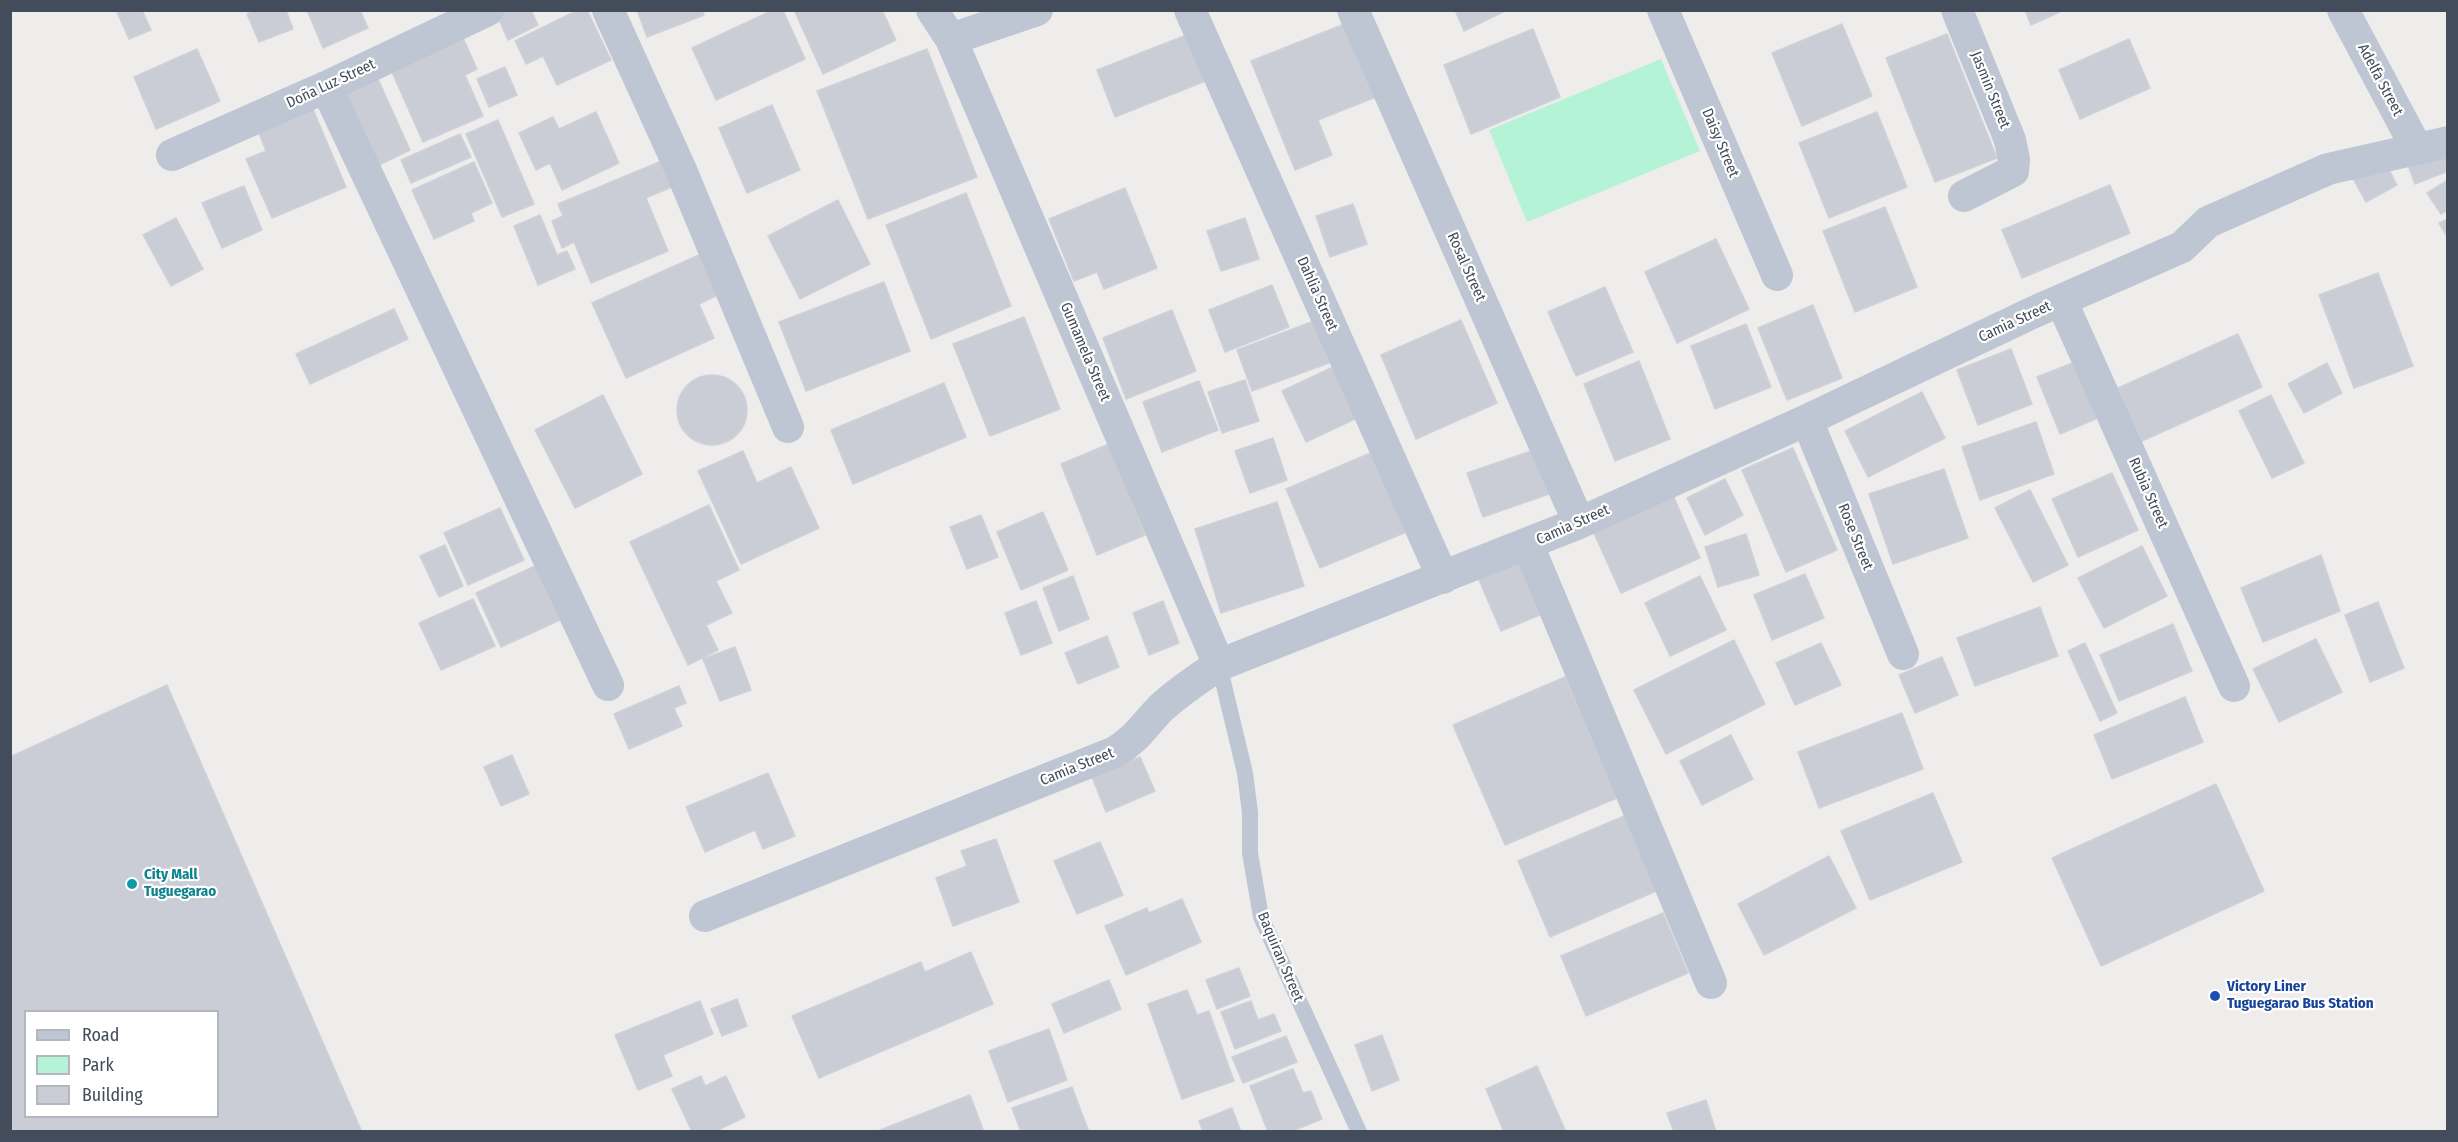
<!DOCTYPE html>
<meta charset="utf-8">
<style>
body{margin:0}
#map{position:relative;width:2458px;height:1142px;overflow:hidden;background:#efecec;font-family:"Fira Sans Condensed",sans-serif}
canvas{display:block}
.frame{position:absolute;inset:0;border:12px solid #434c5b;pointer-events:none}
.legend{position:absolute;left:24px;top:1010px;width:195px;height:108px;box-sizing:border-box;background:#fff;border:2px solid #b4b7bd;margin:0;padding:8px 10px;list-style:none;font-size:18px;color:#434c5b}
.legend li{display:flex;align-items:center;gap:12px;height:30px}
.legend b{width:30px;border:2px solid #b4b7bd}
</style>
<div id="map">
<canvas width="2458" height="1142"></canvas>
<div class="frame"></div>
<ul class="legend">
<li><b style="height:8px;background:#bec6d3"></b>Road</li>
<li><b style="height:16px;background:#b4f3d6"></b>Park</li>
<li><b style="height:16px;background:#cacdd5"></b>Building</li>
</ul>
</div>
<script>
const ctx = document.querySelector('canvas').getContext('2d');
ctx.lineJoin = 'round';
function fill(path, color) { ctx.fillStyle = color; ctx.fill(path, 'evenodd'); }
function strokePath(path, color, width, dash) { ctx.strokeStyle = color; ctx.lineWidth = width; ctx.lineCap = dash ? 'butt' : 'round'; ctx.setLineDash(dash || []); ctx.stroke(path); }
function label(font, color, halo, rows, align = 'center') {
  ctx.font = font + ' "Fira Sans Condensed",sans-serif'; ctx.lineWidth = 4.5; ctx.setLineDash([]); ctx.textBaseline = 'middle'; ctx.strokeStyle = halo; ctx.fillStyle = color; for (const [text, x, y, turn = 0] of rows) {
    ctx.save(); ctx.translate(x, y); ctx.rotate((+turn || 0) * Math.PI / 180); ctx.textAlign = isNaN(turn) ? turn : align; if (halo) ctx.strokeText(text, 0, 0); ctx.fillText(text, 0, 0); ctx.restore();
  }
}
fill(new Path2D(`
 M 1661,59 L 1700,151 L 1527,222 L 1489,130 Z`), '#b4f3d6');
const building = new Path2D(`
 M 121,10 L 142,10 L 151,30 L 129,39 L 117,12 Z
 M 256,10 L 286,10 L 293,29 L 259,42 L 247,14 Z
 M 307,10 L 360,10 L 368,28 L 323,48 Z
 M 500,10 L 531,10 L 538,25 L 508,40 L 496,13 Z
 M 578,10 L 587,10 L 611,60 L 557,85 L 543,56 L 526,64 L 515,41 Z
 M 637,10 L 702,10 L 704,15 L 647,37 Z
 M 773,10 L 783,10 L 805,59 L 716,100 L 692,48 Z
 M 794,10 L 882,10 L 896,40 L 823,74 Z
 M 1455,10 L 1507,10 L 1464,31 Z
 M 2025,10 L 2064,10 L 2031,25 Z
 M 1352,21 L 1381,95 L 1318,120 L 1332,155 L 1295,170 L 1251,61 Z
 M 1842,24 L 1872,96 L 1802,126 L 1772,53 Z
 M 1533,29 L 1560,97 L 1471,134 L 1444,65 Z
 M 1189,34 L 1208,80 L 1115,117 L 1097,70 Z
 M 1947,34 L 1997,158 L 1935,182 L 1886,58 Z
 M 463,38 L 477,69 L 465,75 L 483,116 L 423,142 L 391,70 Z
 M 2129,39 L 2150,88 L 2080,119 L 2059,70 Z
 M 197,49 L 220,101 L 156,129 L 134,77 Z
 M 927,49 L 977,177 L 868,219 L 817,91 Z
 M 505,67 L 517,95 L 489,107 L 477,79 Z
 M 378,79 L 410,150 L 375,167 L 342,95 Z
 M 309,100 L 346,187 L 272,218 L 246,159 L 266,151 L 255,123 Z
 M 772,105 L 800,170 L 747,193 L 719,128 Z
 M 596,112 L 619,163 L 562,190 L 550,163 L 536,170 L 519,133 L 553,117 L 559,129 Z
 M 1877,112 L 1907,187 L 1829,218 L 1799,143 Z
 M 498,120 L 534,204 L 502,217 L 466,134 Z
 M 460,134 L 471,157 L 411,183 L 401,160 Z
 M 2442,143 L 2448,158 L 2448,171 L 2415,184 L 2405,157 Z
 M 2383,158 L 2397,185 L 2366,202 L 2351,175 Z
 M 664,160 L 674,186 L 646,198 L 668,251 L 591,283 L 574,242 L 562,248 L 552,221 L 563,216 L 558,204 Z
 M 474,162 L 492,203 L 471,213 L 474,221 L 434,239 L 412,190 Z
 M 2448,180 L 2448,210 L 2441,214 L 2427,193 Z
 M 2110,185 L 2130,233 L 2022,278 L 2002,230 Z
 M 244,186 L 262,230 L 222,248 L 202,203 Z
 M 1125,188 L 1157,268 L 1104,289 L 1097,272 L 1074,281 L 1049,219 Z
 M 966,193 L 1011,306 L 931,339 L 886,225 Z
 M 838,200 L 870,264 L 800,299 L 768,236 Z
 M 1353,204 L 1367,244 L 1330,257 L 1316,216 Z
 M 1885,207 L 1917,287 L 1855,312 L 1823,231 Z
 M 540,215 L 557,255 L 567,251 L 575,269 L 538,285 L 514,226 Z
 M 176,218 L 203,269 L 171,286 L 143,235 Z
 M 1245,218 L 1259,259 L 1221,271 L 1207,231 Z
 M 2448,219 L 2448,238 L 2439,223 Z
 M 1716,239 L 1749,309 L 1677,343 L 1645,272 Z
 M 701,254 L 720,294 L 699,304 L 714,338 L 626,378 L 592,303 Z
 M 2378,273 L 2413,366 L 2354,388 L 2319,295 Z
 M 884,282 L 910,351 L 806,391 L 779,322 Z
 M 1272,285 L 1289,327 L 1225,352 L 1209,310 Z
 M 1605,287 L 1633,352 L 1576,376 L 1548,312 Z
 M 1813,305 L 1842,378 L 1787,400 L 1758,328 Z
 M 394,309 L 408,339 L 310,384 L 296,354 Z
 M 1172,310 L 1196,371 L 1126,399 L 1103,338 Z
 M 1024,317 L 1060,409 L 990,436 L 953,344 Z
 M 1461,320 L 1497,403 L 1416,439 L 1381,355 Z
 M 1314,321 L 1329,363 L 1252,391 L 1237,350 Z
 M 1746,324 L 1771,387 L 1715,409 L 1691,346 Z
 M 2238,334 L 2262,387 L 2142,441 L 2118,388 Z
 M 2011,349 L 2032,404 L 1978,425 L 1957,370 Z
 M 1639,361 L 1670,439 L 1615,461 L 1584,384 Z
 M 2075,362 L 2098,418 L 2060,434 L 2037,377 Z
 M 2327,363 L 2342,393 L 2304,413 L 2288,384 Z
 M 1333,367 L 1357,418 L 1306,442 L 1282,391 Z
 M677 410a35 35 0 1 1 70 0a35 35 0 1 1-70 0Z
 M 1245,380 L 1259,421 L 1222,433 L 1208,392 Z
 M 1199,381 L 1218,430 L 1162,452 L 1143,402 Z
 M 944,383 L 966,437 L 853,484 L 831,430 Z
 M 1922,392 L 1945,438 L 1868,477 L 1845,431 Z
 M 603,395 L 642,474 L 575,508 L 535,430 Z
 M 2271,395 L 2304,463 L 2272,478 L 2239,411 Z
 M 2036,422 L 2054,474 L 1980,500 L 1962,447 Z
 M 1273,438 L 1287,480 L 1250,493 L 1235,451 Z
 M 1109,444 L 1145,535 L 1097,555 L 1061,464 Z
 M 1793,448 L 1837,550 L 1786,572 L 1742,470 Z
 M 1534,450 L 1549,494 L 1483,517 L 1467,473 Z
 M 743,451 L 757,483 L 791,467 L 819,528 L 741,564 L 698,471 Z
 M 1375,451 L 1409,531 L 1320,568 L 1286,489 Z
 M 1944,469 L 1968,538 L 1893,564 L 1869,494 Z
 M 2112,473 L 2138,530 L 2078,557 L 2052,499 Z
 M 1725,479 L 1743,515 L 1705,535 L 1687,498 Z
 M 2030,490 L 2068,565 L 2033,582 L 1995,508 Z
 M 1673,495 L 1700,558 L 1621,593 L 1593,531 Z
 M 1277,502 L 1304,586 L 1221,613 L 1195,529 Z
 M 709,505 L 739,570 L 716,581 L 732,613 L 706,625 L 718,650 L 688,665 L 630,542 Z
 M 500,508 L 524,560 L 468,585 L 444,533 Z
 M 1043,512 L 1068,570 L 1021,590 L 997,532 Z
 M 981,515 L 998,557 L 967,569 L 950,527 Z
 M 1746,534 L 1759,575 L 1718,587 L 1705,547 Z
 M 445,545 L 463,586 L 439,597 L 420,556 Z
 M 2142,546 L 2167,596 L 2104,628 L 2078,578 Z
 M 1521,553 L 1547,612 L 1501,631 L 1476,573 Z
 M 2321,555 L 2340,611 L 2263,642 L 2241,588 Z
 M 535,566 L 560,620 L 501,647 L 476,593 Z
 M 1805,574 L 1824,618 L 1772,640 L 1754,595 Z
 M 1073,576 L 1089,619 L 1059,631 L 1043,588 Z
 M 1700,576 L 1726,630 L 1670,656 L 1645,603 Z
 M 473,599 L 495,646 L 441,670 L 419,623 Z
 M 1036,601 L 1052,643 L 1021,655 L 1005,613 Z
 M 1163,601 L 1179,643 L 1149,655 L 1133,613 Z
 M 2378,602 L 2404,668 L 2370,682 L 2345,615 Z
 M 2040,607 L 2058,656 L 1975,686 L 1957,638 Z
 M 2173,624 L 2192,671 L 2119,701 L 2100,655 Z
 M 1107,636 L 1119,667 L 1078,684 L 1065,653 Z
 M 2316,639 L 2342,692 L 2279,722 L 2253,669 Z
 M 1734,640 L 1765,704 L 1666,754 L 1634,690 Z
 M 1821,643 L 1841,685 L 1795,705 L 1776,663 Z
 M 2085,643 L 2117,713 L 2100,721 L 2068,651 Z
 M 735,647 L 751,690 L 720,701 L 703,659 Z
 M 1942,657 L 1958,695 L 1915,713 L 1899,675 Z
 M 1565,677 L 1617,798 L 1505,845 L 1453,725 Z
 M 167,685 L 362,1132 L 10,1132 L 10,757 ZM 26,1012 L 218,1012 L 218,1116 L 26,1116 Z
 M 679,686 L 686,703 L 674,708 L 682,726 L 629,749 L 614,714 Z
 M 2185,697 L 2203,742 L 2112,779 L 2094,735 Z
 M 1902,713 L 1923,769 L 1819,808 L 1798,752 Z
 M 1731,735 L 1753,779 L 1702,805 L 1680,761 Z
 M 512,755 L 529,794 L 501,806 L 484,767 Z
 M 1140,757 L 1155,791 L 1106,812 L 1092,777 Z
 M 768,773 L 795,836 L 763,849 L 755,830 L 705,852 L 686,807 Z
 M 2216,784 L 2264,891 L 2101,966 L 2052,858 Z
 M 1933,793 L 1962,862 L 1870,900 L 1841,831 Z
 M 1629,814 L 1661,889 L 1550,937 L 1518,861 Z
 M 996,839 L 1019,902 L 953,926 L 936,878 L 967,866 L 961,851 Z
 M 1100,842 L 1123,895 L 1077,914 L 1054,861 Z
 M 1829,856 L 1856,908 L 1764,955 L 1738,904 Z
 M 1182,899 L 1201,942 L 1126,975 L 1105,926 L 1147,908 L 1149,913 Z
 M 1663,913 L 1688,973 L 1586,1016 L 1561,956 Z
 M 971,952 L 993,1004 L 819,1078 L 792,1016 L 921,962 L 925,972 Z
 M 1239,968 L 1250,996 L 1217,1009 L 1206,980 Z
 M 1109,980 L 1121,1009 L 1064,1033 L 1052,1004 Z
 M 1187,990 L 1197,1015 L 1209,1011 L 1234,1081 L 1182,1099 L 1148,1004 Z
 M 737,999 L 747,1026 L 722,1036 L 711,1009 Z
 M 700,1001 L 713,1034 L 663,1055 L 672,1076 L 638,1090 L 615,1035 Z
 M 1251,1001 L 1258,1020 L 1274,1014 L 1281,1031 L 1235,1049 L 1221,1012 Z
 M 1049,1029 L 1067,1080 L 1008,1102 L 989,1051 Z
 M 1382,1035 L 1399,1080 L 1372,1091 L 1355,1045 Z
 M 1286,1036 L 1297,1062 L 1243,1083 L 1232,1057 Z
 M 1537,1066 L 1566,1132 L 1504,1132 L 1486,1089 Z
 M 1293,1069 L 1303,1093 L 1311,1091 L 1322,1119 L 1290,1132 L 1268,1132 L 1250,1086 Z
 M 701,1076 L 705,1086 L 726,1076 L 745,1117 L 714,1132 L 692,1132 L 672,1089 Z
 M 1072,1087 L 1089,1132 L 1021,1132 L 1012,1108 Z
 M 970,1095 L 984,1132 L 875,1132 Z
 M 1706,1100 L 1716,1132 L 1674,1132 L 1667,1113 Z
 M 1232,1108 L 1241,1132 L 1203,1132 L 1199,1121 Z`);
fill(building, '#cacdd5');
strokePath(building, '#cfd1d9', 1.5);
strokePath(new Path2D(`
 M 1219,665 L 1245,773 L 1250,813 L 1250,853 L 1261,917 L 1359,1132`), '#bec6d3', 16);
strokePath(new Path2D(`
 M 608,10 L 680,168 L 788,427
 M 932,10 L 951,39 L 1037,10
 M 1190,10 L 1443,578
 M 1353,10 L 1579,523
 M 1663,10 L 1777,275
 M 1957,10 L 2010,140 L 2014,160 L 2013,171 L 1964,196
 M 2343,10 L 2417,149
 M 951,39 L 1219,665
 M 326,87 L 608,685
 M 172,155 L 326,87 L 488,10
 M 2061,300 L 2234,686
 M 1807,420 L 1903,654
 M 1528,545 L 1711,983
 M 705,916 L 1115,752 C 1137,739 1145,724 1162,707 C 1180,691 1199,678 1219,665 L 1579,523 L 1807,420 L 2034,312 L 2182,247 L 2208,222 L 2328,169 L 2448,142`), '#bec6d3', 32);
for (const [x, y, r, color] of [
 [132,884,6,"#0f9aa8"],
 [2215,996,6,"#1a4fb4"]
]) { const dot = new Path2D(); dot.arc(x, y, r, 0, 2 * Math.PI); ctx.fillStyle = color; ctx.fill(dot); strokePath(dot, '#fff', 2); }
label('15px', '#434c5b', '#fff', [
 ["Adelfa Street",2380,80,62],
 ["Doña Luz Street",331,84,-25],
 ["Jasmin Street",1990,90,68],
 ["Daisy Street",1720,143,67],
 ["Rosal Street",1466,267,66],
 ["Dahlia Street",1317,294,66],
 ["Camia Street",2015,322,-25],
 ["Gumamela Street",1085,352,67],
 ["Rubia Street",2148,493,66],
 ["Camia Street",1573,525,-24],
 ["Rose Street",1855,537,68],
 ["Camia Street",1077,767,-22],
 ["Baquiran Street",1280,957,67]
]);
label('bold 15px', '#0d838f', '#fff', [
 ["City Mall",144,875],
 ["Tuguegarao",144,892]
], 'left');
label('bold 15px', '#164399', '#fff', [
 ["Victory Liner",2227,987],
 ["Tuguegarao Bus Station",2227,1004]
], 'left');
</script>
